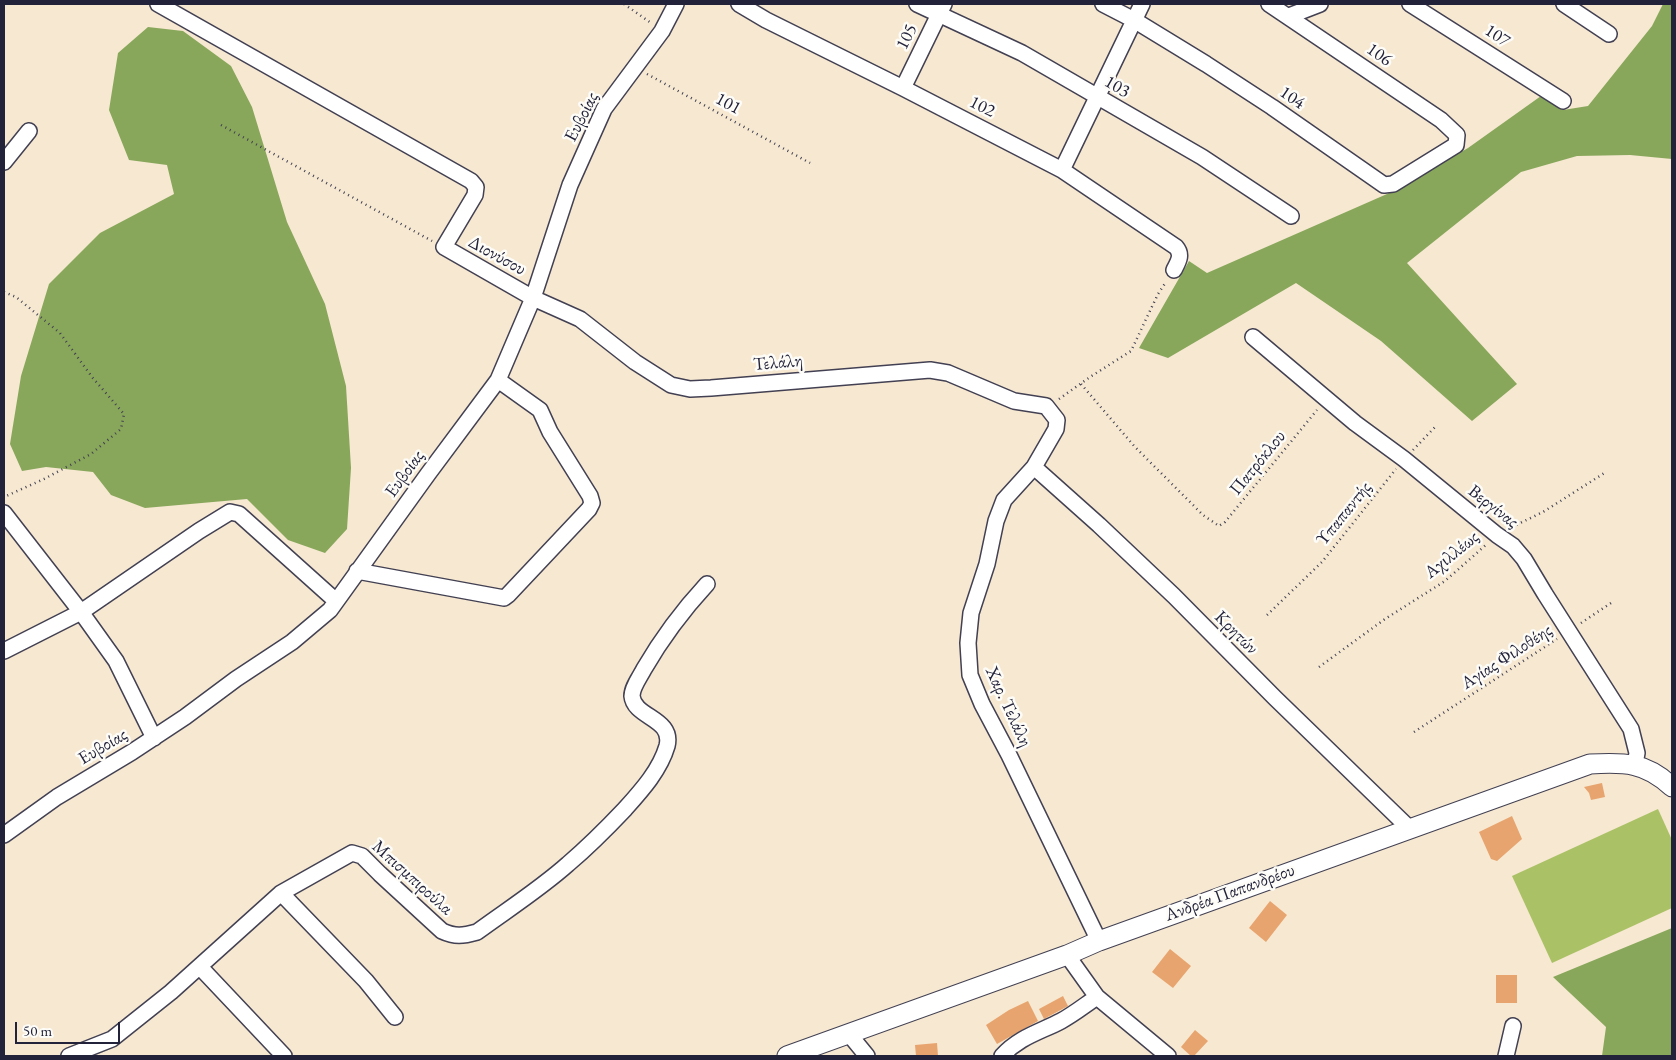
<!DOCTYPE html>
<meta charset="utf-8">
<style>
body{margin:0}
#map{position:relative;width:1676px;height:1060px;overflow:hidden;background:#f6e8d1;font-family:"EB Garamond",serif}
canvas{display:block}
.frame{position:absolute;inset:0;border:5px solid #22223b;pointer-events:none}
.scale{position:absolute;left:15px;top:1022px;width:105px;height:22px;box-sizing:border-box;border:2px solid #22223b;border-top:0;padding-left:6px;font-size:15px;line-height:18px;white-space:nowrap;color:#22223b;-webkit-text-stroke:4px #fdfcf7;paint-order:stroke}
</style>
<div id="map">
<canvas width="1676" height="1060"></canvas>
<div class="frame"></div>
<div class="scale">50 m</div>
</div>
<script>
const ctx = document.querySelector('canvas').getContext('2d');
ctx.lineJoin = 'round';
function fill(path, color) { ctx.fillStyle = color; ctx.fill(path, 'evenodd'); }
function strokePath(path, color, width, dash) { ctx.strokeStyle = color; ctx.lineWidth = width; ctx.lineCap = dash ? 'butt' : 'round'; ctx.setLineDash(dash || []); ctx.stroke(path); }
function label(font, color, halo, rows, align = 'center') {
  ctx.font = font + ' "EB Garamond",serif'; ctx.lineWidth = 5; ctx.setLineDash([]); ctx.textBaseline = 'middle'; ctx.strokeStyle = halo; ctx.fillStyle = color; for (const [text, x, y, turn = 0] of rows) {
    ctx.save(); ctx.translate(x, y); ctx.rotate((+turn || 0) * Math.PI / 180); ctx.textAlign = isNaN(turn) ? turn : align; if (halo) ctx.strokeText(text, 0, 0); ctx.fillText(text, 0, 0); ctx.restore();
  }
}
fill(new Path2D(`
 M 1658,809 L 1672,840 L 1672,908 L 1552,963 L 1512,876 Z`), '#abc166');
fill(new Path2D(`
 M 1663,4 L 1672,4 L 1672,159 L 1630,155 L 1577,156 L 1521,172 L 1407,263 L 1517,384 L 1472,421 L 1381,341 L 1296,283 L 1168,358 L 1139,348 L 1189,261 L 1207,273 L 1387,194 L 1468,148 L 1541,96 L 1563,110 L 1588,106 L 1652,26 Z
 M 148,27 L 183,31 L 231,66 L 252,107 L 287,222 L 325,304 L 346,386 L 351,468 L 347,529 L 325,553 L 288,540 L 247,499 L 145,508 L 111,495 L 93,472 L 46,467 L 22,471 L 10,444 L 21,376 L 49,284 L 100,233 L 174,194 L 167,165 L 129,160 L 109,110 L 118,53 Z
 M 1672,928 L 1672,1056 L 1602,1056 L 1606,1027 L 1553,977 Z`), '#88a75b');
fill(new Path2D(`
 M 1602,783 L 1605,797 L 1591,800 L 1589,793 L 1584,787 Z
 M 1512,816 L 1522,839 L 1497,861 L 1491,859 L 1479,832 Z
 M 1270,901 L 1287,915 L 1266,942 L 1249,928 Z
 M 1170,949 L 1191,966 L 1173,988 L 1152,972 Z
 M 1496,975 L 1517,975 L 1517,1003 L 1496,1003 Z
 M 1063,996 L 1068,1006 L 1044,1019 L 1039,1009 Z
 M 1028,1001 L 1038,1021 L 997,1044 L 986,1025 L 1009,1010 Z
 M 1195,1030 L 1208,1041 L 1194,1056 L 1191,1056 L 1181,1047 Z
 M 937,1043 L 938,1056 L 916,1056 L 915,1045 Z`), '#e8a46e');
const minor = new Path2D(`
 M 158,4 L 471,181 L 476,187 L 475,195 L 444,247 L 533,298 L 580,319 L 635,362 L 671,385 L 690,389 L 711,388 L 930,370 L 948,373 L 1014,401 L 1046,406 L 1057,420 L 1056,429 L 1034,467 L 1004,500 L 996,521 L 987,564 L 971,613 L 968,643 L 970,675 L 982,704 L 1009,755 L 1099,941
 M 739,4 L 766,20 L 903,88 L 1062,170 L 1176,247 C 1183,255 1178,262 1174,270
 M 917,4 L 1022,53 L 1202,157 L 1291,216
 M 1103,4 L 1134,20 L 1206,64 L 1272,107 L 1384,185 L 1393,184 L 1456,145 L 1457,135 L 1441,120 L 1269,4
 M 1410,4 L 1563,101
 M 1564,4 L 1609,34
 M 1289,16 L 1320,4
 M 903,88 L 944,4
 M 4,162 L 29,131
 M 1062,170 L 1142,4
 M 1253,337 L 1355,423 L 1404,459 L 1497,535 L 1513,546 L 1524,559 L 1545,594 L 1631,729 L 1637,753 L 1635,764
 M 1034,467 L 1099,525 L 1174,596 L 1275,698 L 1409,828
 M 4,513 L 81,612 L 116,661 L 154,738
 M 357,571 L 504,598 L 508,595 L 589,509 L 592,503 L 590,496 L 550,432 L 540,410 L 498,380
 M 4,651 L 81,612 L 199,531 L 230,512 L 239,514 L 336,601
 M 4,835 L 57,797 L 132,752 L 185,717 L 236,679 L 292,642 L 330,610 L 428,474 L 498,380 L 533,298 L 570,185 L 604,109 L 662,31 L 676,4
 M 281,893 L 366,981 L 395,1017
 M 1067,955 L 1097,997 L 1168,1056
 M 200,967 L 284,1056
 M 849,1034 L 867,1056
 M 69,1056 L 112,1039 L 171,992 L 281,893 L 352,853 L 362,856 L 380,874 L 442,931 C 455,937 463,936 477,932 C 507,910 540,889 568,864 C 588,847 607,828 625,809 C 642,790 660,770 667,746 C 674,718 634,718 632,696 C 632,687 640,677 644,669 C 662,638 683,610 707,584
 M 1002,1056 C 1019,1037 1040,1032 1061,1021 C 1074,1014 1085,1005 1097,997
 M 1506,1056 L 1513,1026`);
const major = new Path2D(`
 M 787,1056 L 1067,955 L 1099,941 L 1590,764 C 1624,762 1646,762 1672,787`);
strokePath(minor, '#424052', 18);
strokePath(major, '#424052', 21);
strokePath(new Path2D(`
 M 624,4 L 651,23
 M 647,74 L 810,163
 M 221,125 L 432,241
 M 4,292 L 16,297 L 60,333 L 92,377 L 124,414 L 121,429 L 91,454 L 44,479 L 4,497
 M 1081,384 L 1135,447 L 1203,515 L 1219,526 L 1225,522 L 1317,410
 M 1059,399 L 1090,377 L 1131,351 L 1158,294 L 1166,282
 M 1413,450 L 1437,425
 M 1512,527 L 1543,512 L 1606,472
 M 1267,615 L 1322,562 L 1396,469
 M 1581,623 L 1614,601
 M 1319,667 L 1385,619 L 1445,581 L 1487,544
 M 1414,732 L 1557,639`), '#424052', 2.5, [1, 4]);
strokePath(minor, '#fff', 15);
strokePath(major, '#fff', 19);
label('18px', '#22223b', '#fdfcf7', [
 ["107",1497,36,33],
 ["105",907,37,-64],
 ["106",1379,55,35],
 ["103",1117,87,30],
 ["104",1292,98,34],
 ["101",728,104,29],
 ["102",982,107,27],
 ["Ευβοίας",582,117,-63],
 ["Διονύσου",497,256,29],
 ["Τελάλη",778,363,-5],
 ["Πατρόκλου",1258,463,-51],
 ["Ευβοίας",405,474,-54],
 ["Βεργίνας",1493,507,38],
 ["Υπαπαντής",1344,514,-51],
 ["Αχιλλέως",1452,555,-39],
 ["Κρητών",1236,633,45],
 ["Αγίας Φιλοθέης",1507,657,-33],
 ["Χαρ. Τελάλη",1008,707,65],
 ["Ευβοίας",103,747,-31],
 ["Μπισμπιρούλα",412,878,42],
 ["Ανδρέα Παπανδρέου",1230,893,-20]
]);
</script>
